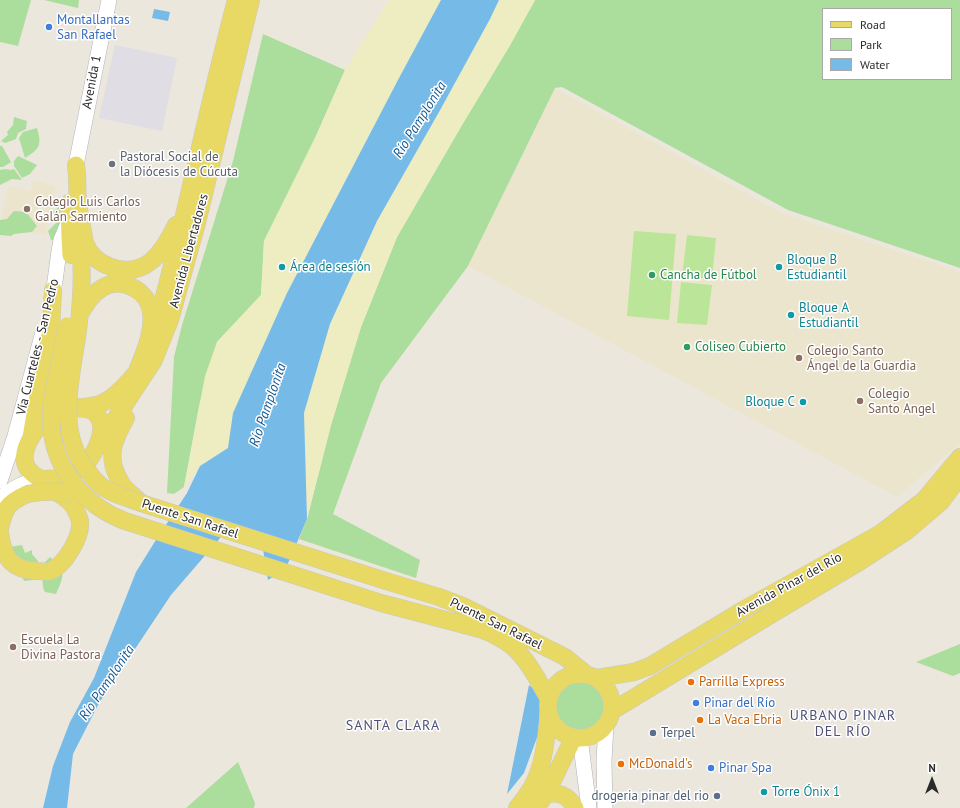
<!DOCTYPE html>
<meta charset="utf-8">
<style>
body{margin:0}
#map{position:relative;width:960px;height:808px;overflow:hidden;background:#ebe7dd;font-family:"PT Sans",sans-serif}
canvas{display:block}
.legend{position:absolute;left:822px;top:8px;width:130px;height:72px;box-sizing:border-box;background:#fff;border:1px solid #aaa;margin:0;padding:5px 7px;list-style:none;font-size:12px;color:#2a2a2a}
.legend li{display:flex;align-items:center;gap:8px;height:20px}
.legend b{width:20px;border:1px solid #aaa}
.north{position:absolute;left:912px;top:760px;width:40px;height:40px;-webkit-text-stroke:3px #fff;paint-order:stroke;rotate:0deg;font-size:11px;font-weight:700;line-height:16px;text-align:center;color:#2a2a2a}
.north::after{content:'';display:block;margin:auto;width:14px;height:18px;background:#2a2a2a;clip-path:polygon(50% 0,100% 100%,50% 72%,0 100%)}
</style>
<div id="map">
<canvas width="960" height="808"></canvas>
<ul class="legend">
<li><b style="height:5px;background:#e8d965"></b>Road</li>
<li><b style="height:11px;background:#abde9c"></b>Park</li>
<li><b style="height:11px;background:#76bbe7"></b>Water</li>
</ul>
<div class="north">N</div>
</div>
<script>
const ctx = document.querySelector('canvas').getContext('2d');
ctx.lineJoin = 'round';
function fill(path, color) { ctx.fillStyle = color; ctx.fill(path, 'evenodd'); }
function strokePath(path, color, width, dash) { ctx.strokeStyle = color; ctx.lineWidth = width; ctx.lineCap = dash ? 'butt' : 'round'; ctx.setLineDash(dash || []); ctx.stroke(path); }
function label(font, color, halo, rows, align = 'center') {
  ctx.font = font + ' "PT Sans",sans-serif'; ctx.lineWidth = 3; ctx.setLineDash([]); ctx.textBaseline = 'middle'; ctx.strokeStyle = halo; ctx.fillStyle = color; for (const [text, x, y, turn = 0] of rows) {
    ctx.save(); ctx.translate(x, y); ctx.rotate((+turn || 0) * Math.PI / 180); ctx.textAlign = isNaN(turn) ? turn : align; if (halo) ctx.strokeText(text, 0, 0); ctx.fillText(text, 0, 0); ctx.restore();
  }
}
fill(new Path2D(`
 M 115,45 L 177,58 L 162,131 L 99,118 Z`), '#e0dde4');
fill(new Path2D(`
 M 555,88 L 784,214 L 960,272 L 960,443 L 897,497 L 468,266 Z
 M 33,180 L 56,186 L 46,235 L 0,226 L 8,186 L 30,191 Z`), '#ece5cd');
fill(new Path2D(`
 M 0,0 L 31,0 L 18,46 L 0,42 Z
 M 44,0 L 79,0 L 78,8 Z
 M 535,0 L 960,0 L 960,268 L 788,210 L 562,87 L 555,88 L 468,266 L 381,383 L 333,514 L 420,560 L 416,578 L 299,539 L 307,519 L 331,425 L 361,327 L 397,237 L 462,125 L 509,47 ZM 823,9 L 951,9 L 951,79 L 823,79 Z
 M 263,34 L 345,70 L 316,136 L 264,241 L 261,295 L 217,342 L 199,406 L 184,487 L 174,494 L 167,493 L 174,357 L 182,325 L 233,161 Z
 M 14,117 L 27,121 L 26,129 L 18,133 L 16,139 L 5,143 L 1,141 L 8,135 L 7,132 L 13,125 Z
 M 37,128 C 42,145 40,149 25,158 L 19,138 L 23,132 Z
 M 0,146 L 2,146 L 11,162 L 3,167 L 0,167 Z
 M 18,156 L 37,165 L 30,174 L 22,178 L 14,166 L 14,161 Z
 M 5,169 L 11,170 L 14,169 L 22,180 L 12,179 L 0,185 L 0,170 Z
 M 60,206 L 66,212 L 61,221 L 55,240 L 51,240 L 48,231 L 58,221 L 51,213 Z
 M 14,211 L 26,212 L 37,226 L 32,232 L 14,234 L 11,236 L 0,235 L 0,220 L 7,219 Z
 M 22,545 L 25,553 L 32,550 L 32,554 L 38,561 L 38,572 L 33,580 L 24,581 L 9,548 L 15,546 Z
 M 50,557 C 67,571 64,576 56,594 L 45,592 C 41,587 43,572 43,564 Z
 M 960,644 L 960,673 L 953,676 L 916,662 Z
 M555 706a25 25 0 1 1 50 0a25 25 0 1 1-50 0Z
 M 238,762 L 255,803 L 254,808 L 186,808 Z`), '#abde9c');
fill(new Path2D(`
 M 389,0 L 441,0 L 399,78 L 287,293 L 234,413 L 228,448 L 200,466 L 184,487 L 205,376 L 217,342 L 261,295 L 264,241 L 316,136 L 345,70 Z
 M 499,0 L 535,0 L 509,47 L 462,125 L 397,237 L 361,327 L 331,425 L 307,519 L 304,413 L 330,324 L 377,221 L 439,112 L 490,19 Z`), '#eeedc1');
fill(new Path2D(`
 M 634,231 L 676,234 L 669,320 L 627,316 Z
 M 687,235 L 716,238 L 712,279 L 682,276 Z
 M 681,282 L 712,285 L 707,325 L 677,323 Z`), '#bbe598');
fill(new Path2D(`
 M 441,0 L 499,0 L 490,19 L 439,112 L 377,221 L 330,324 L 304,413 L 307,519 L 286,568 L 268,580 L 263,549 L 221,537 L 171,595 L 99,703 L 73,754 L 67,808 L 43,808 L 53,766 L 70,722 L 94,678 L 136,572 L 154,543 L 187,493 L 200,466 L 228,448 L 233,413 L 287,293 L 399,78 Z
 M 154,9 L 170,12 L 168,21 L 152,18 Z
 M 529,685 L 541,695 L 538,735 L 524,773 L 507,794 Z`), '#76bbe7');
const secondary = new Path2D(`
 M 76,165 L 109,0
 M 51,301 L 55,281 L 59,251 L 61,240 L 69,221
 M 0,481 L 15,436 L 43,332
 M 0,499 C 14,487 24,482 42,479
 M 580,738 L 589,808
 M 605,808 L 604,761 L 606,725`);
const primary = new Path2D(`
 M 76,165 L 77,175 L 78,214
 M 69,203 L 70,237 L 71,255
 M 78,204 L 85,243 C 90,255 99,263 111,267 C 146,279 163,252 176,225
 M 80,314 C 86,304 92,294 102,288 C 121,276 148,290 151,312 C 154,332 144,353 137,371
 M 159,316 C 187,211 208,105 236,0
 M 78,330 C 82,299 83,270 80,239
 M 72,408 C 81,407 92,407 100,404 C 114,399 126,385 135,374
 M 72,408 C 78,408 84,408 90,410 C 113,420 96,456 82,467 C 72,475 59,479 46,479 C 40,479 36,477 32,473 C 15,459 31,435 42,423 C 51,415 61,411 72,408 Z
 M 126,418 C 115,438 106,455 118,477 C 120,481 122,485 125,488 C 130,493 136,498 141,503
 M 31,438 L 40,383 L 51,331 L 53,290
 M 100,438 L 112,424 L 154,360 L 170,320 L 197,223 L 251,0
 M 0,528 C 5,508 7,503 27,494
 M 0,532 C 3,557 11,570 37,571 C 41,571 46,572 50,571 C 64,566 82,537 80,521 C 79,517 76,511 74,507 C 69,499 60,495 53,490
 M 386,581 L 439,597 L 465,607 L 565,657 L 586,674
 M 381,603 L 480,629 C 489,632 497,636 505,641 C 525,653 537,679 549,699
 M548 706a32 32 0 1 1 64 0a32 32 0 1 1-64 0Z
 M 597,678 L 634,672 L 650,666 L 743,610 L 881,533 L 924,500 L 960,457
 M 612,711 L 777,611 L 861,561 L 907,531 L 941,502 L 960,476
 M 546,794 C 560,792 568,795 575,808
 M 517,808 C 523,800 529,793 533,785 C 545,762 546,737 549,712
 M 536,808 L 546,794 L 574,737`);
strokePath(secondary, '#b0b1bd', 16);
strokePath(primary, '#c8c8c8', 18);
strokePath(secondary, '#fff', 15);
strokePath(primary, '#e8d965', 17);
const primaryBridge = new Path2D(`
 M 67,326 C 65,336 63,346 61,356 C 57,375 52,394 51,413 C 49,462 80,504 125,521 L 381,603
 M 78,330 C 72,376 55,430 87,470 C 92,477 97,483 104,488 C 113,494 130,499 141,503 L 386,581
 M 27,494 C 43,491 57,490 73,495`);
strokePath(primaryBridge, '#c8c8c8', 18, []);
strokePath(primaryBridge, '#e8d965', 17);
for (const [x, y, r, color] of [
 [49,27,4,"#3f7fe0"],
 [112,164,4,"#6b7280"],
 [27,209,4,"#8d6e63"],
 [282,267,4,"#0f9aa8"],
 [779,267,4,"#0f9aa8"],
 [652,275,4,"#2e9e5b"],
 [791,315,4,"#0f9aa8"],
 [687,347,4,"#2e9e5b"],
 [799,358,4,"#8d6e63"],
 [860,401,4,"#8d6e63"],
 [803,402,4,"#0f9aa8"],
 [13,647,4,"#8d6e63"],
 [691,682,4,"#e8710a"],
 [696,703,4,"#3f7fe0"],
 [700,720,4,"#e8710a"],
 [653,733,4,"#5c6f8a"],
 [621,764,4,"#e8710a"],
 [711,768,4,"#3f7fe0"],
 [764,792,4,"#0f9aa8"],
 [717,796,4,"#5c6f8a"]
]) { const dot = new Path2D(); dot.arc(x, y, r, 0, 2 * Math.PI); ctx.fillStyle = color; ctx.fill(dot); strokePath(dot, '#fff', 1.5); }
label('13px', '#366cbe', '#fff', [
 ["Montallantas",57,20],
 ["San Rafael",57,35],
 ["Pinar del Río",704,703],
 ["Pinar Spa",719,768]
], 'left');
label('13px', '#2a2a2a', '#fff', [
 ["Avenida 1",92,82,-79],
 ["Avenida Libertadores",189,251,-75],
 ["Vía Cuarteles - San Pedro",38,347,-76],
 ["Puente San Rafael",190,519,18],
 ["Avenida Pinar del Río",789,585,-29],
 ["Puente San Rafael",496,624,26]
]);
label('13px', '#5b616d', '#fff', [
 ["Pastoral Social de",120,157],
 ["la Diócesis de Cúcuta",120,172]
], 'left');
label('13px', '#785e54', '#fff', [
 ["Colegio Luis Carlos",35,202],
 ["Galán Sarmiento",35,217],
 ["Colegio Santo",807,351],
 ["Ángel de la Guardia",807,366],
 ["Colegio",868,394],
 ["Santo Angel",868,409],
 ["Escuela La",21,640],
 ["Divina Pastora",21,655]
], 'left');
label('13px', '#0d838f', '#fff', [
 ["Bloque B",787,260],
 ["Estudiantil",787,275],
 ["Área de sesión",290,267],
 ["Bloque A",799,308],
 ["Estudiantil",799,323],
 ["Bloque C",795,402,"right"],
 ["Torre Ónix 1",772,792]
], 'left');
label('13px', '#27864d', '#fff', [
 ["Cancha de Fútbol",660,275],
 ["Coliseo Cubierto",695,347]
], 'left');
label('13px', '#c56008', '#fff', [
 ["Parrilla Express",699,682],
 ["La Vaca Ebria",708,720],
 ["McDonald's",629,764]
], 'left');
label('13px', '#4e5e75', '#fff', [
 ["Terpel",661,733],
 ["drogeria pinar del rio",709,796,"right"]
], 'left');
label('italic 14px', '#155892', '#fff', [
 ["Río Pamplonita",420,120,-58],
 ["Río Pamplonita",268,405,-71],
 ["Río Pamplonita",107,683,-56]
]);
ctx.letterSpacing = '1px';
label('14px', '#4d4f78', '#fff', [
 ["URBANO PINAR",843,716],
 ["DEL RÍO",843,732],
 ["SANTA CLARA",393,726]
]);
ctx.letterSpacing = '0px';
</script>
